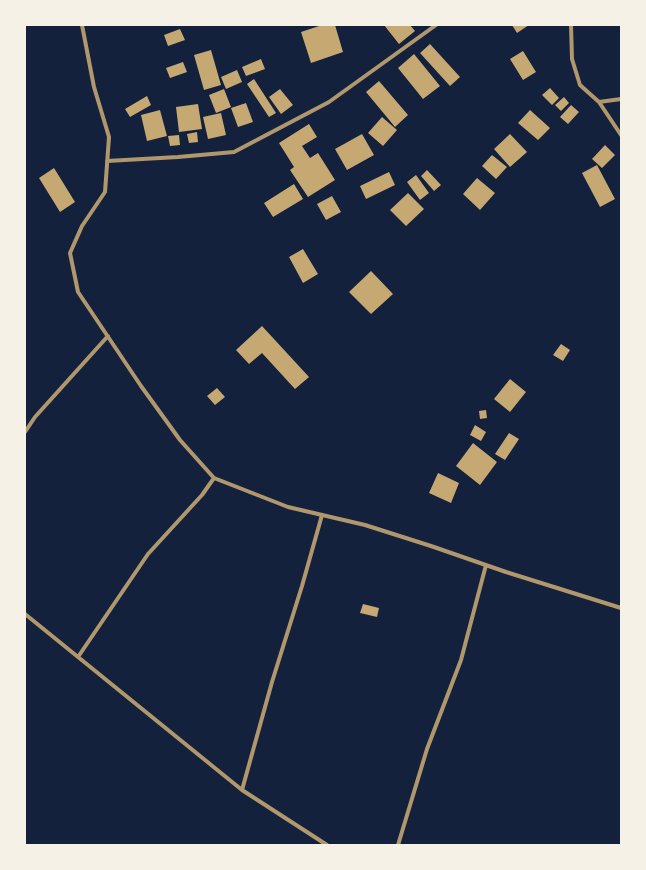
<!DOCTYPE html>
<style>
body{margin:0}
#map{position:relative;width:646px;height:870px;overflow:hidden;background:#14213d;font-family:Montserrat,sans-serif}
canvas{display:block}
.frame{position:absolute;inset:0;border:26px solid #f6f1e7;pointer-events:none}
</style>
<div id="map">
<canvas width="646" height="870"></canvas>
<div class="frame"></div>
</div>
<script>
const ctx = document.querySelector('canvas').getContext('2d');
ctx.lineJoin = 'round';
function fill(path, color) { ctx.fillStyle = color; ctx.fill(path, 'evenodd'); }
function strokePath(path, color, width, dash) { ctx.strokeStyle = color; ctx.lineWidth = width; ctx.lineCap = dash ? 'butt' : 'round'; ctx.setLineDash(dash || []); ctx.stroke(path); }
fill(new Path2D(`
 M 322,25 L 335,25 L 343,52 L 311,63 L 301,32 Z
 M 384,25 L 410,25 L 415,31 L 399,44 Z
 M 512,25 L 529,25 L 517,33 Z
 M 180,29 L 185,40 L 168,46 L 164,35 Z
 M 430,44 L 460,77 L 450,86 L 420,53 Z
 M 211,50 L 221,85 L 204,90 L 194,55 Z
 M 523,51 L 536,72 L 523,80 L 510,59 Z
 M 414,54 L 440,86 L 423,99 L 398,68 Z
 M 261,59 L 265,69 L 246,76 L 242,67 Z
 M 183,62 L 187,72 L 170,78 L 166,68 Z
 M 237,70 L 242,82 L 226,89 L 221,77 Z
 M 254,79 L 276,113 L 269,117 L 247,84 Z
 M 379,81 L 408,115 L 395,127 L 366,92 Z
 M 550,88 L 559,98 L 552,105 L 542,95 Z
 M 224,89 L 231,107 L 216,113 L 209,95 Z
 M 280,89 L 293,105 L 281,114 L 269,97 Z
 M 147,96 L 151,105 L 130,117 L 125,109 Z
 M 564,97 L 569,103 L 561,111 L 555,105 Z
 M 246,103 L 253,122 L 238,127 L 231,108 Z
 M 198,104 L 202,129 L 179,132 L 176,107 Z
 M 571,105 L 579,112 L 568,124 L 560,117 Z
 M 160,110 L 167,136 L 147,141 L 141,115 Z
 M 530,110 L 550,128 L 538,140 L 518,123 Z
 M 221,113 L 226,135 L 208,139 L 203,117 Z
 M 382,117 L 397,130 L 383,146 L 368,133 Z
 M 309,124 L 317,137 L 302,146 L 310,158 L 318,153 L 335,180 L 308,197 L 290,170 L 294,167 L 279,143 Z
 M 197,132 L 198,142 L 189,143 L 187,134 Z
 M 362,134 L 374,155 L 347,170 L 335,149 Z
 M 510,134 L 527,152 L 510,167 L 494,149 Z
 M 179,135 L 180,145 L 170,146 L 168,136 Z
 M 605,145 L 615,155 L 602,168 L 592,159 Z
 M 492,155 L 507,167 L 496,179 L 482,166 Z
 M 597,165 L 615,199 L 600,207 L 582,173 Z
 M 54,168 L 75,202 L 60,212 L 39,178 Z
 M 427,170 L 441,185 L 434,191 L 421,176 Z
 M 389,172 L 395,185 L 366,199 L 360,186 Z
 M 416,175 L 429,193 L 420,200 L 407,182 Z
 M 477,178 L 495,193 L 480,210 L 463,194 Z
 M 294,184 L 303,199 L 273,217 L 264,203 Z
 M 408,193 L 424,209 L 406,226 L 390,210 Z
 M 332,196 L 341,212 L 326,220 L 317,204 Z
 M 303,249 L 318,274 L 303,283 L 289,257 Z
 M 371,271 L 393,294 L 371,314 L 349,292 Z
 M 262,326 L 309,377 L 295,389 L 262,353 L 249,364 L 236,350 Z
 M 561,344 L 570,350 L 563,361 L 553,355 Z
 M 510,379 L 526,392 L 510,412 L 494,399 Z
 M 217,388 L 225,397 L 215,405 L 207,396 Z
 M 486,410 L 487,418 L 480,419 L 479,411 Z
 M 475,425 L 486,432 L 481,441 L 470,435 Z
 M 509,433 L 519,439 L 505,460 L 495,454 Z
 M 473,443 L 497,462 L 480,485 L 456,466 Z
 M 438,473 L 459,483 L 451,503 L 429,493 Z
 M 363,604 L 379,608 L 377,617 L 360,613 Z`), '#c6a872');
strokePath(new Path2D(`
 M 82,25 L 94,87 L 109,137 L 105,192 L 82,226 L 70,253 L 78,292 L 141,386 L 180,440 L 214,478 L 288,507 L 365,525 L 431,546 L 506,572 L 621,608
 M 571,25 L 572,59 L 580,85 L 599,102 L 621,135
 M 599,102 L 621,99
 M 107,161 L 178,157 L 234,152 L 329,102 L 436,25
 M 25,432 L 35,417 L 108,336
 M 25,614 L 242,790 L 327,845
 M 78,657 L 148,554 L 202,495 L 214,478
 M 242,790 L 272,682 L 302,586 L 322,515
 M 398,845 L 427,749 L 461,660 L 486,565`), '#b1986c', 4);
</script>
